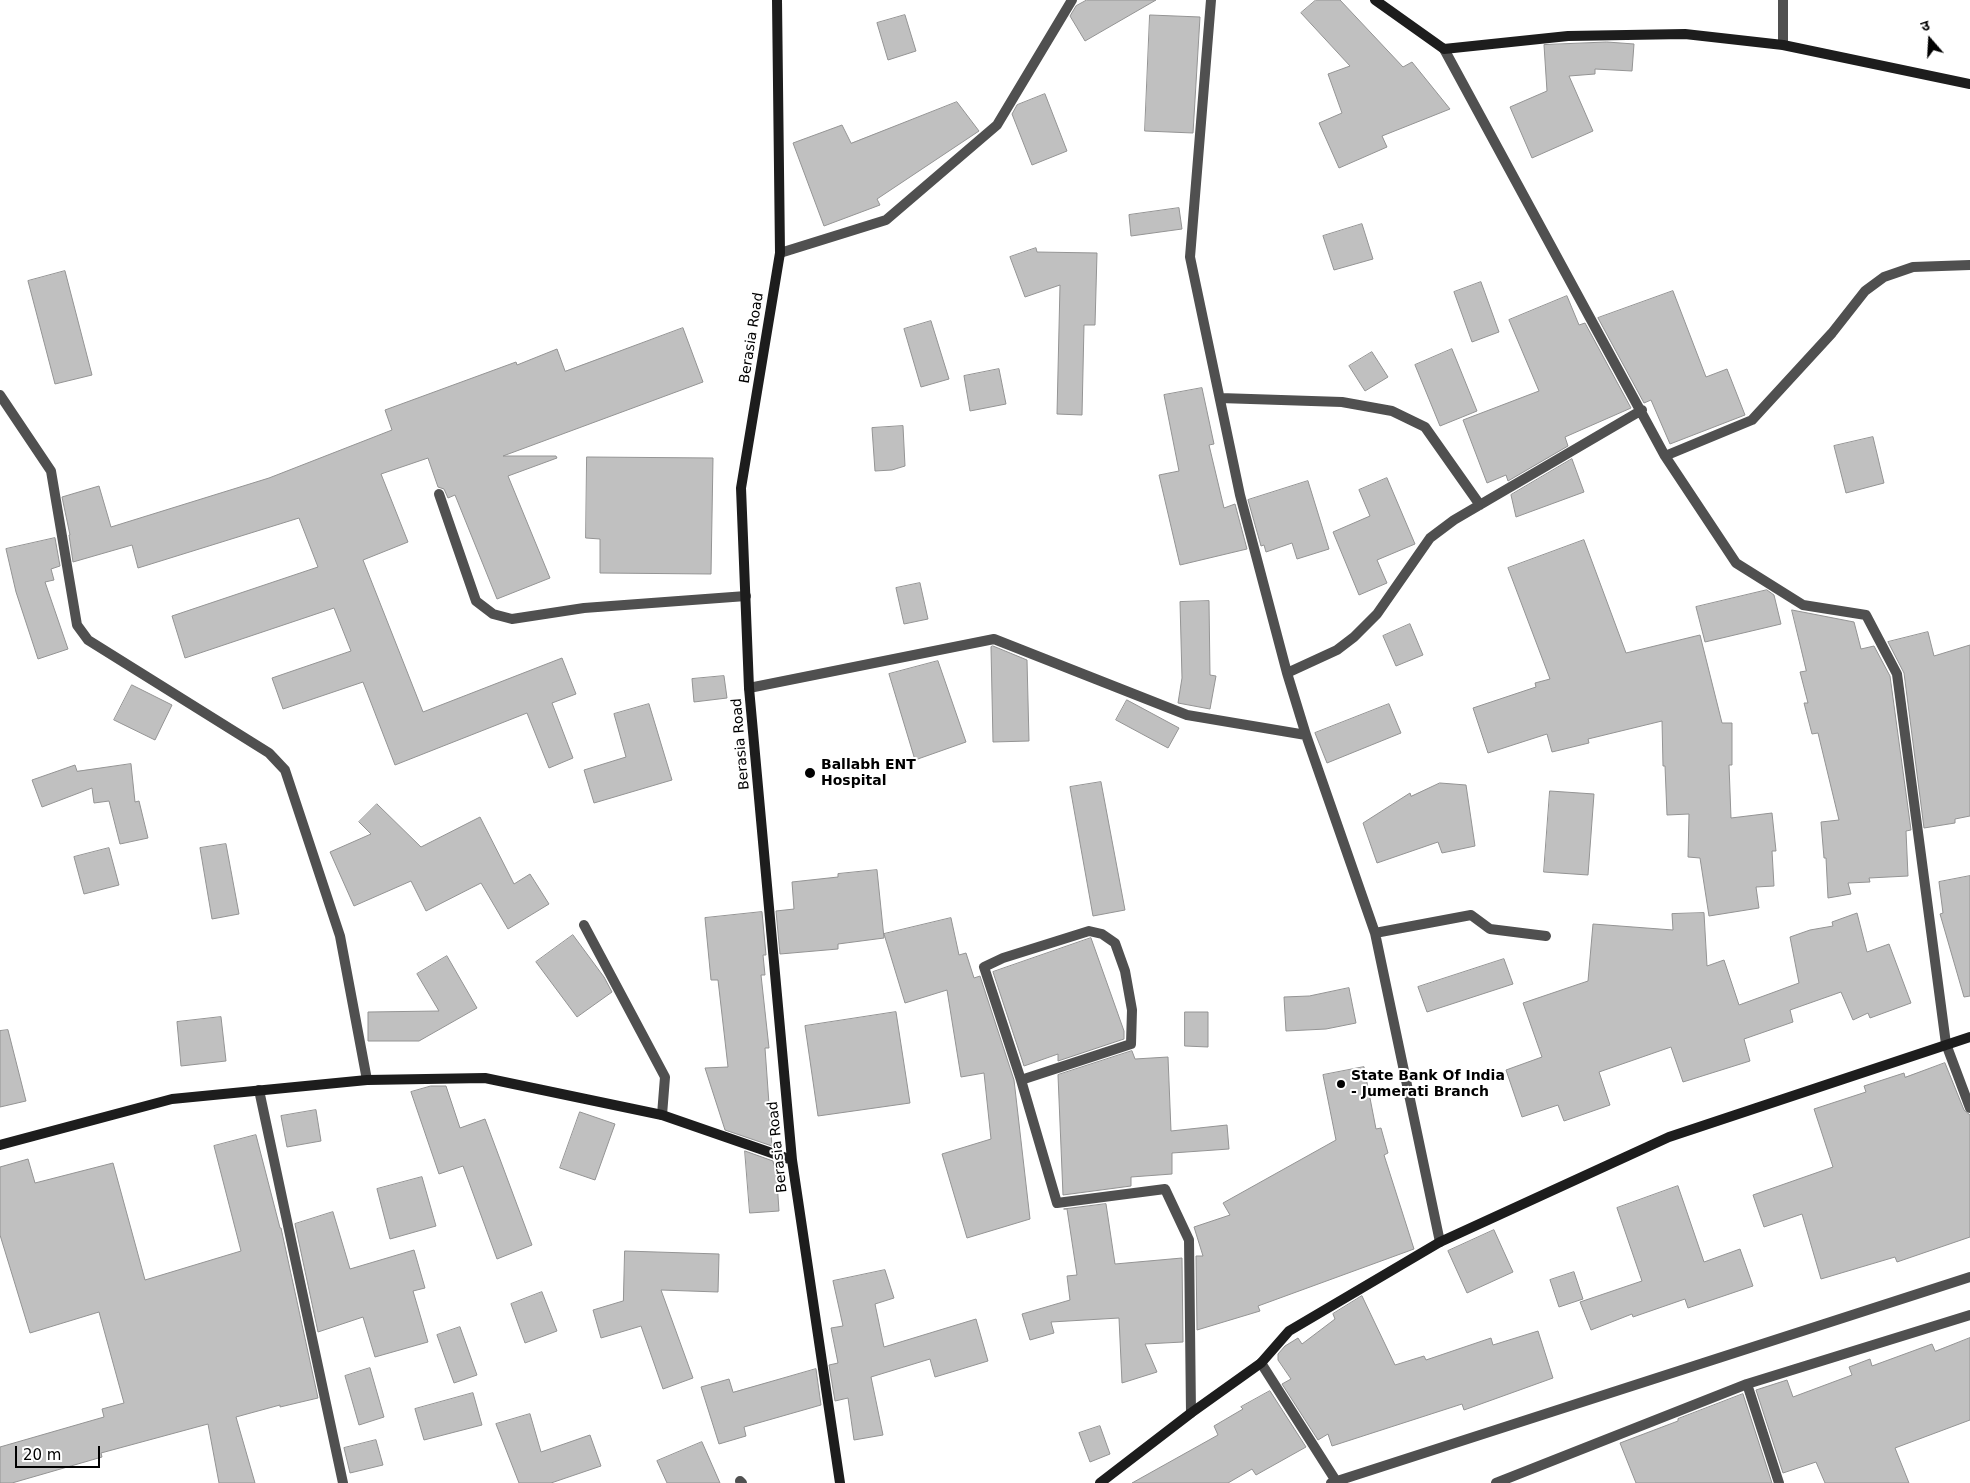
<!DOCTYPE html>
<meta charset="utf-8">
<style>
body{margin:0}
#map{position:relative;width:1970px;height:1483px;overflow:hidden;background:#fff;font-family:"DejaVu Sans","Noto Sans Devanagari",sans-serif}
canvas{display:block}
.north{position:absolute;left:1905px;top:15px;width:50px;height:50px;-webkit-text-stroke:4px #fff;paint-order:stroke;rotate:341deg;font-size:14px;font-weight:700;line-height:20px;text-align:center;color:#000}
.north::after{content:'';display:block;margin:auto;width:18px;height:22px;background:#000;clip-path:polygon(50% 0,100% 100%,50% 72%,0 100%)}
.scale{position:absolute;left:15px;top:1446px;width:85px;height:22px;box-sizing:border-box;border:2px solid #000;border-top:0;padding-left:6px;font-size:15px;line-height:18px;white-space:nowrap;color:#000;-webkit-text-stroke:4px #fff;paint-order:stroke}
</style>
<div id="map">
<canvas width="1970" height="1483"></canvas>
<div class="north">उ</div>
<div class="scale">20 m</div>
</div>
<script>
const ctx = document.querySelector('canvas').getContext('2d');
ctx.lineJoin = 'round';
function fill(path, color) { ctx.fillStyle = color; ctx.fill(path, 'evenodd'); }
function strokePath(path, color, width, dash) { ctx.strokeStyle = color; ctx.lineWidth = width; ctx.lineCap = dash ? 'butt' : 'round'; ctx.setLineDash(dash || []); ctx.stroke(path); }
function label(font, color, halo, rows, align = 'center') {
  ctx.font = font + ' "DejaVu Sans",sans-serif'; ctx.lineWidth = 4; ctx.setLineDash([]); ctx.textBaseline = 'middle'; ctx.strokeStyle = halo; ctx.fillStyle = color; for (const [text, x, y, turn = 0] of rows) {
    ctx.save(); ctx.translate(x, y); ctx.rotate((+turn || 0) * Math.PI / 180); ctx.textAlign = isNaN(turn) ? turn : align; if (halo) ctx.strokeText(text, 0, 0); ctx.fillText(text, 0, 0); ctx.restore();
  }
}
const building = new Path2D(`
 M 1087,0 L 1156,0 L 1085,41 L 1070,16 L 1076,6 Z
 M 1316,0 L 1340,0 L 1403,67 L 1412,62 L 1450,109 L 1382,136 L 1387,147 L 1339,168 L 1319,123 L 1342,113 L 1328,74 L 1350,66 L 1301,13 Z
 M 905,15 L 916,51 L 888,60 L 877,23 Z
 M 1150,15 L 1200,17 L 1193,133 L 1145,131 Z
 M 1607,42 L 1634,44 L 1632,71 L 1595,69 L 1595,74 L 1569,76 L 1593,131 L 1532,158 L 1510,107 L 1547,91 L 1544,45 Z
 M 1045,94 L 1067,151 L 1032,165 L 1012,114 L 1017,105 Z
 M 957,102 L 979,131 L 877,199 L 880,205 L 824,226 L 793,143 L 842,125 L 851,143 Z
 M 1179,208 L 1182,229 L 1131,236 L 1129,215 Z
 M 1362,224 L 1373,259 L 1334,270 L 1323,236 Z
 M 1036,248 L 1037,252 L 1097,253 L 1095,325 L 1084,325 L 1082,415 L 1057,414 L 1060,285 L 1025,297 L 1010,257 Z
 M 65,271 L 92,375 L 55,384 L 28,281 Z
 M 1481,282 L 1499,332 L 1472,342 L 1454,292 Z
 M 1673,291 L 1706,377 L 1727,369 L 1745,415 L 1670,444 L 1651,400 L 1644,403 L 1598,318 Z
 M 1567,296 L 1579,325 L 1585,323 L 1631,408 L 1565,437 L 1568,446 L 1508,481 L 1506,475 L 1487,483 L 1463,420 L 1539,391 L 1509,320 Z
 M 931,321 L 949,379 L 921,387 L 904,329 Z
 M 683,328 L 703,382 L 503,456 L 556,456 L 557,458 L 508,476 L 550,578 L 497,599 L 455,495 L 448,498 L 444,489 L 438,487 L 428,458 L 381,474 L 408,542 L 363,560 L 423,712 L 562,658 L 576,694 L 552,703 L 573,758 L 549,768 L 527,713 L 395,765 L 363,682 L 283,709 L 272,678 L 351,651 L 334,608 L 185,658 L 172,616 L 318,567 L 299,518 L 138,568 L 132,545 L 73,562 L 69,535 L 70,535 L 62,497 L 99,486 L 111,527 L 269,478 L 392,430 L 385,410 L 516,362 L 517,365 L 557,349 L 565,371 Z
 M 1452,349 L 1477,411 L 1440,426 L 1415,365 Z
 M 1372,352 L 1388,377 L 1365,391 L 1349,366 Z
 M 999,369 L 1006,404 L 970,411 L 964,376 Z
 M 1202,388 L 1214,444 L 1209,445 L 1224,508 L 1235,504 L 1247,549 L 1180,565 L 1159,475 L 1179,471 L 1164,395 Z
 M 903,426 L 905,466 L 892,470 L 875,471 L 872,428 Z
 M 1873,437 L 1884,483 L 1846,493 L 1834,446 Z
 M 587,457 L 713,458 L 711,574 L 600,573 L 600,539 L 586,538 Z
 M 1572,459 L 1584,492 L 1516,517 L 1511,495 Z
 M 1387,478 L 1415,544 L 1377,560 L 1387,583 L 1359,595 L 1333,532 L 1370,516 L 1359,490 Z
 M 1308,481 L 1329,549 L 1297,559 L 1292,543 L 1266,552 L 1264,545 L 1261,546 L 1248,500 Z
 M 55,538 L 60,566 L 51,569 L 54,580 L 45,582 L 68,649 L 38,659 L 16,592 L 6,549 Z
 M 1584,540 L 1626,653 L 1700,635 L 1722,723 L 1732,723 L 1732,765 L 1729,765 L 1731,818 L 1772,813 L 1776,851 L 1772,851 L 1774,886 L 1756,887 L 1759,908 L 1709,916 L 1700,858 L 1688,857 L 1689,814 L 1667,815 L 1665,766 L 1663,766 L 1662,721 L 1588,739 L 1589,743 L 1552,752 L 1547,734 L 1488,753 L 1473,708 L 1536,687 L 1535,683 L 1550,679 L 1508,568 Z
 M 920,583 L 928,619 L 904,624 L 896,588 Z
 M 1767,590 L 1774,595 L 1781,624 L 1705,642 L 1696,607 Z
 M 1209,601 L 1210,675 L 1216,676 L 1210,709 L 1178,703 L 1182,678 L 1180,602 Z
 M 1792,610 L 1854,622 L 1861,649 L 1874,646 L 1890,676 L 1911,830 L 1906,831 L 1908,876 L 1869,878 L 1870,882 L 1848,883 L 1851,894 L 1828,898 L 1826,858 L 1824,858 L 1821,822 L 1839,820 L 1818,733 L 1812,734 L 1804,703 L 1808,703 L 1800,672 L 1806,671 Z
 M 1410,624 L 1423,655 L 1396,666 L 1383,636 Z
 M 1928,632 L 1934,656 L 1970,645 L 1970,816 L 1955,819 L 1955,823 L 1924,828 L 1904,673 L 1888,642 Z
 M 993,646 L 1027,660 L 1029,741 L 993,742 L 991,647 Z
 M 938,661 L 966,742 L 915,760 L 889,674 Z
 M 724,676 L 727,698 L 694,702 L 692,679 Z
 M 132,685 L 172,705 L 155,740 L 114,720 Z
 M 1127,700 L 1179,728 L 1168,748 L 1116,720 Z
 M 649,704 L 672,780 L 594,803 L 584,770 L 626,757 L 614,714 Z
 M 1389,704 L 1401,733 L 1327,763 L 1315,733 Z
 M 131,764 L 135,802 L 139,801 L 148,838 L 120,844 L 109,801 L 94,803 L 92,788 L 42,807 L 32,780 L 75,765 L 77,771 Z
 M 1101,782 L 1125,910 L 1093,916 L 1070,787 Z
 M 1440,783 L 1466,785 L 1475,846 L 1442,853 L 1438,842 L 1377,863 L 1363,823 L 1410,793 L 1411,796 Z
 M 1550,791 L 1594,794 L 1588,875 L 1544,872 Z
 M 377,804 L 421,847 L 480,817 L 514,884 L 530,874 L 549,904 L 508,929 L 481,883 L 426,911 L 411,881 L 354,906 L 330,852 L 371,834 L 359,822 Z
 M 226,844 L 239,914 L 212,919 L 200,848 Z
 M 109,848 L 119,885 L 84,894 L 74,857 Z
 M 877,870 L 884,938 L 838,944 L 838,949 L 780,954 L 776,911 L 794,909 L 792,882 L 838,877 L 838,874 Z
 M 1970,876 L 1970,996 L 1964,997 L 1940,914 L 1943,913 L 1939,882 Z
 M 762,912 L 766,955 L 763,955 L 765,975 L 761,975 L 769,1048 L 765,1048 L 772,1146 L 725,1130 L 705,1068 L 728,1067 L 718,980 L 711,980 L 705,918 Z
 M 1704,913 L 1707,966 L 1724,960 L 1739,1005 L 1799,983 L 1790,937 L 1810,930 L 1833,926 L 1832,922 L 1857,913 L 1867,952 L 1889,944 L 1911,1003 L 1870,1018 L 1868,1013 L 1853,1020 L 1841,992 L 1790,1010 L 1793,1022 L 1744,1039 L 1750,1061 L 1683,1082 L 1671,1047 L 1599,1072 L 1610,1105 L 1564,1121 L 1558,1105 L 1522,1117 L 1506,1070 L 1542,1057 L 1523,1003 L 1588,981 L 1593,924 L 1673,930 L 1672,914 Z
 M 951,918 L 959,955 L 966,953 L 974,978 L 980,976 L 1014,1080 L 1030,1219 L 967,1238 L 942,1154 L 991,1139 L 984,1073 L 961,1077 L 947,990 L 905,1003 L 884,934 Z
 M 573,935 L 604,977 L 612,992 L 577,1017 L 536,962 Z
 M 1091,938 L 1124,1031 L 1124,1039 L 1058,1061 L 1058,1054 L 1024,1066 L 993,972 Z
 M 447,956 L 477,1008 L 419,1041 L 368,1041 L 368,1012 L 439,1011 L 417,974 Z
 M 1504,959 L 1513,984 L 1427,1012 L 1418,987 Z
 M 1349,988 L 1356,1023 L 1326,1029 L 1286,1031 L 1284,997 L 1309,996 Z
 M 896,1012 L 910,1103 L 818,1116 L 805,1026 Z
 M 1185,1012 L 1208,1012 L 1208,1047 L 1185,1046 Z
 M 221,1017 L 226,1061 L 181,1066 L 177,1022 Z
 M 8,1030 L 26,1101 L 0,1107 L 0,1031 Z
 M 1132,1051 L 1135,1059 L 1168,1057 L 1171,1131 L 1227,1125 L 1229,1149 L 1172,1153 L 1172,1174 L 1131,1177 L 1131,1186 L 1063,1195 L 1058,1075 Z
 M 1945,1063 L 1964,1110 L 1970,1115 L 1970,1237 L 1897,1262 L 1895,1257 L 1821,1279 L 1802,1214 L 1764,1227 L 1753,1195 L 1833,1167 L 1814,1109 L 1866,1092 L 1864,1086 L 1904,1073 L 1905,1077 Z
 M 1364,1067 L 1376,1129 L 1381,1128 L 1388,1153 L 1384,1155 L 1414,1249 L 1258,1306 L 1260,1311 L 1197,1330 L 1196,1256 L 1203,1256 L 1194,1227 L 1230,1215 L 1223,1203 L 1336,1140 L 1323,1075 Z
 M 431,1086 L 446,1086 L 460,1128 L 485,1119 L 532,1245 L 497,1259 L 463,1166 L 439,1174 L 411,1092 Z
 M 316,1110 L 321,1141 L 287,1147 L 281,1116 Z
 M 580,1112 L 615,1124 L 595,1180 L 560,1168 Z
 M 256,1135 L 280,1228 L 281,1228 L 318,1398 L 280,1407 L 280,1405 L 236,1417 L 255,1483 L 219,1483 L 208,1424 L 101,1453 L 102,1457 L 12,1483 L 0,1483 L 0,1447 L 104,1417 L 102,1409 L 124,1403 L 99,1312 L 30,1333 L 0,1235 L 0,1167 L 28,1159 L 35,1183 L 113,1163 L 145,1280 L 241,1251 L 214,1146 Z
 M 745,1151 L 773,1161 L 774,1166 L 776,1166 L 779,1211 L 750,1213 Z
 M 422,1177 L 436,1226 L 390,1239 L 377,1189 Z
 M 1678,1186 L 1704,1262 L 1740,1249 L 1753,1286 L 1688,1308 L 1685,1299 L 1633,1317 L 1632,1314 L 1591,1330 L 1580,1302 L 1642,1281 L 1617,1208 Z
 M 1106,1204 L 1115,1264 L 1182,1258 L 1183,1342 L 1145,1344 L 1157,1372 L 1122,1383 L 1119,1318 L 1051,1322 L 1054,1333 L 1030,1340 L 1022,1314 L 1070,1300 L 1067,1276 L 1077,1275 L 1067,1209 L 1064,1209 Z
 M 333,1212 L 350,1269 L 414,1250 L 425,1288 L 413,1291 L 428,1342 L 375,1357 L 363,1317 L 318,1332 L 295,1224 Z
 M 1494,1230 L 1513,1272 L 1467,1293 L 1448,1251 Z
 M 625,1251 L 719,1254 L 718,1292 L 661,1290 L 693,1378 L 663,1389 L 641,1326 L 601,1338 L 593,1310 L 623,1301 Z
 M 885,1270 L 894,1298 L 875,1304 L 884,1347 L 976,1319 L 988,1361 L 935,1377 L 930,1359 L 871,1377 L 883,1435 L 854,1440 L 848,1398 L 835,1401 L 829,1365 L 838,1363 L 831,1328 L 843,1326 L 833,1281 Z
 M 1574,1272 L 1583,1299 L 1559,1307 L 1550,1280 Z
 M 542,1292 L 557,1331 L 525,1343 L 511,1304 Z
 M 1362,1296 L 1395,1365 L 1424,1356 L 1426,1360 L 1491,1338 L 1493,1345 L 1538,1331 L 1553,1378 L 1464,1410 L 1462,1404 L 1332,1446 L 1328,1434 L 1318,1440 L 1282,1384 L 1291,1379 L 1278,1360 L 1278,1354 L 1285,1346 L 1298,1338 L 1302,1344 L 1335,1319 L 1333,1314 Z
 M 460,1327 L 477,1375 L 454,1383 L 437,1335 Z
 M 1970,1338 L 1970,1420 L 1895,1448 L 1909,1483 L 1825,1483 L 1816,1462 L 1783,1473 L 1756,1390 L 1787,1380 L 1793,1397 L 1852,1375 L 1849,1367 L 1870,1359 L 1872,1366 L 1932,1344 L 1935,1351 Z
 M 370,1368 L 384,1417 L 359,1425 L 345,1376 Z
 M 816,1369 L 821,1405 L 744,1427 L 746,1436 L 719,1444 L 701,1387 L 729,1379 L 733,1392 Z
 M 1270,1391 L 1306,1447 L 1256,1475 L 1252,1469 L 1228,1483 L 1132,1483 L 1218,1435 L 1214,1426 L 1243,1409 L 1241,1407 Z
 M 473,1393 L 482,1425 L 424,1440 L 415,1409 Z
 M 1743,1394 L 1772,1483 L 1636,1483 L 1620,1443 L 1678,1421 L 1678,1419 Z
 M 530,1414 L 541,1452 L 590,1435 L 601,1466 L 551,1483 L 519,1483 L 496,1424 Z
 M 1100,1426 L 1110,1454 L 1090,1462 L 1079,1433 Z
 M 376,1440 L 383,1465 L 350,1473 L 344,1448 Z
 M 702,1442 L 720,1483 L 667,1483 L 657,1461 Z`);
fill(building, '#c0c0c0');
strokePath(building, '#949494', 1);
strokePath(new Path2D(`
 M 439,494 L 476,601 L 493,614 L 512,619 L 584,608 L 746,596`), '#505050', 10);
strokePath(new Path2D(`
 M 1211,0 L 1190,257 L 1240,495 L 1287,673 L 1306,735 L 1375,933 L 1440,1242
 M 1783,45 L 1783,0
 M 1444,49 L 1665,456 L 1736,563 L 1803,605 L 1866,615 L 1897,674 L 1946,1044 L 1970,1108
 M 780,253 L 886,220 L 997,125 L 1072,0
 M 0,395 L 51,471 L 77,625 L 88,640 L 269,753 L 285,770 L 340,936 L 367,1080
 M 1220,398 L 1342,402 L 1392,411 L 1425,427 L 1480,505
 M 1665,456 L 1752,420 L 1832,333 L 1865,291 L 1884,277 L 1913,267 L 1970,265
 M 1287,673 L 1337,650 L 1354,637 L 1377,614 L 1430,538 L 1454,520 L 1642,410
 M 749,688 L 994,639 L 1187,715 L 1306,735
 M 584,925 L 665,1077 L 662,1115
 M 1375,933 L 1471,915 L 1490,929 L 1546,936
 M 1021,1080 L 1131,1044 L 1132,1010 L 1125,971 L 1115,943 L 1102,934 L 1089,931 L 1003,958 L 984,967 L 1021,1080 L 1057,1203 L 1165,1189 L 1189,1240 L 1191,1413
 M 259,1090 L 343,1483
 M 1261,1363 L 1336,1481
 M 1747,1384 L 1779,1483
 M 740,1481 L 742,1483
 M 1331,1483 L 1970,1277
 M 1496,1483 L 1747,1384 L 1970,1315`), '#505050', 10);
strokePath(new Path2D(`
 M 777,0 L 780,253 L 741,488 L 749,688 L 792,1160 L 840,1483
 M 1375,0 L 1444,49 L 1568,36 L 1685,34 L 1783,45 L 1970,84
 M 0,1145 L 172,1099 L 367,1080 L 485,1078 L 662,1115 L 792,1160
 M 1100,1483 L 1191,1413 L 1261,1363 L 1289,1331 L 1440,1242 L 1669,1137 L 1970,1037`), '#1d1d1d', 10);
for (const [x, y, r, color] of [
 [810,773,6,"#000"],
 [1341,1084,5,"#000"]
]) { const dot = new Path2D(); dot.arc(x, y, r, 0, 2 * Math.PI); ctx.fillStyle = color; ctx.fill(dot); strokePath(dot, '#fff', 2); }
label('14px', '#000', '#fff', [
 ["Berasia Road",752,338,-81],
 ["Berasia Road",741,744,-95],
 ["Berasia Road",778,1147,-96]
]);
label('bold 14px', '#000', '#fff', [
 ["Ballabh ENT",821,765],
 ["Hospital",821,781],
 ["State Bank Of India",1351,1076],
 ["- Jumerati Branch",1351,1092]
], 'left');
</script>
